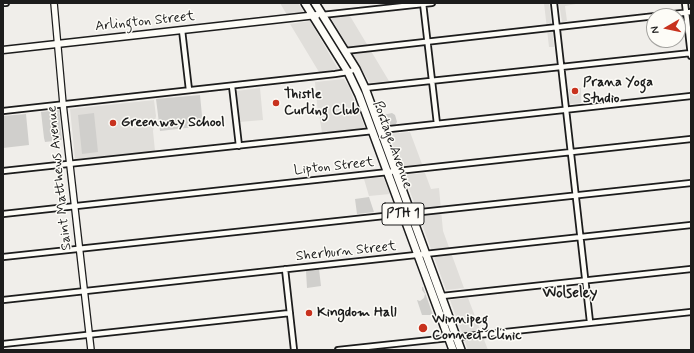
<!DOCTYPE html>
<style>
body{margin:0}
#map{position:relative;width:694px;height:353px;overflow:hidden;background:#f0eeea;font-family:Mynerve,sans-serif}
canvas{display:block}
.frame{position:absolute;inset:0;border:4px solid #1c1c1c;pointer-events:none}
.north{position:absolute;left:646px;top:8px;width:40px;height:40px;box-sizing:border-box;background:#fdfcf7;border:1px solid #a3a29f;border-radius:50%;rotate:261deg;font-size:11px;font-weight:700;line-height:16px;text-align:center;color:#1c1c1c}
.north::after{content:'';display:block;margin:auto;width:14px;height:18px;background:#c8321e;clip-path:polygon(50% 0,100% 100%,50% 72%,0 100%)}
</style>
<div id="map">
<canvas width="694" height="353"></canvas>
<div class="frame"></div>
<div class="north">N</div>
</div>
<script>
const ctx = document.querySelector('canvas').getContext('2d');
ctx.lineJoin = 'round';
function fill(path, color) { ctx.fillStyle = color; ctx.fill(path, 'evenodd'); }
function strokePath(path, color, width, dash) { ctx.strokeStyle = color; ctx.lineWidth = width; ctx.lineCap = dash ? 'butt' : 'round'; ctx.setLineDash(dash || []); ctx.stroke(path); }
function label(font, color, halo, rows, align = 'center') {
  ctx.font = font + ' Mynerve,sans-serif'; ctx.lineWidth = 3; ctx.setLineDash([]); ctx.textBaseline = 'middle'; ctx.strokeStyle = halo; ctx.fillStyle = color; for (const [text, x, y, turn = 0] of rows) {
    ctx.save(); ctx.translate(x, y); ctx.rotate((+turn || 0) * Math.PI / 180); ctx.textAlign = isNaN(turn) ? turn : align; if (halo) ctx.strokeText(text, 0, 0); ctx.fillText(text, 0, 0); ctx.restore();
  }
}
fill(new Path2D(`
 M 280,3 L 298,3 L 303,11 L 302,13 L 287,15 Z
 M 544,3 L 549,3 L 554,47 L 549,47 Z
 M 559,3 L 576,3 L 576,4 L 565,6 L 567,21 L 562,22 Z
 M 350,16 L 389,81 L 370,83 L 331,18 Z
 M 310,21 L 338,69 L 319,72 L 290,24 Z
 M 344,79 L 349,87 L 365,128 L 322,133 L 319,114 L 318,114 L 315,82 Z
 M 260,88 L 263,120 L 239,122 L 236,91 Z
 M 581,88 L 581,103 L 570,104 L 569,89 Z
 M 154,100 L 156,116 L 153,131 L 155,151 L 75,159 L 70,109 Z
 M 410,132 L 422,164 L 401,167 L 389,134 Z
 M 425,173 L 431,189 L 439,188 L 443,231 L 464,288 L 446,290 L 404,175 Z
 M 383,177 L 390,194 L 369,196 L 364,179 Z
 M 468,298 L 488,350 L 468,350 L 450,300 Z`), '#e0deda');
fill(new Path2D(`
 M 200,95 L 203,126 L 160,131 L 156,99 Z
 M 59,110 L 62,140 L 45,142 L 44,138 L 41,112 Z
 M 94,113 L 98,152 L 82,154 L 78,115 Z
 M 392,113 L 395,115 L 397,122 L 394,127 L 387,128 L 383,115 Z
 M 26,114 L 29,145 L 3,148 L 3,116 Z
 M 369,197 L 374,212 L 357,214 L 355,199 Z
 M 319,269 L 321,286 L 307,288 L 306,271 Z
 M 422,287 L 423,287 L 433,315 L 422,315 L 417,300 L 420,301 L 424,298 L 425,294 L 422,290 Z`), '#d0cfcc');
const minor = new Path2D(`
 M 3,3 L 6,3
 M 423,3 L 437,124
 M 554,3 L 590,322
 M 685,3 L 691,56
 M 322,15 L 432,3
 M 182,30 L 189,90
 M 345,51 L 691,12
 M 232,86 L 239,146
 M 365,88 L 691,53
 M 3,111 L 335,74 L 348,72 L 356,69
 M 381,130 L 691,96
 M 3,171 L 373,131
 M 3,214 L 691,139
 M 3,257 L 691,183
 M 285,269 L 294,350
 M 442,296 L 691,269
 M 3,300 L 691,225
 M 3,344 L 290,313
 M 338,350 L 691,312`);
const tertiary = new Path2D(`
 M 54,3 L 63,104 L 91,350`);
const secondary = new Path2D(`
 M 3,50 L 317,15`);
const trunk = new Path2D(`
 M 305,3 L 348,72 L 359,95 L 453,350
 M 315,3 L 356,69 L 365,88 L 461,350`);
strokePath(minor, '#1c1c1c', 8);
strokePath(tertiary, '#1c1c1c', 8);
strokePath(secondary, '#1c1c1c', 9);
strokePath(trunk, '#1c1c1c', 10);
strokePath(minor, '#fdfcf7', 4.5);
strokePath(tertiary, '#fdfcf7', 5.5);
strokePath(secondary, '#fdfcf7', 6);
strokePath(trunk, '#fdfcf7', 7);
for (const [x, y, r, color] of [
 [575,91,4,"#c8321e"],
 [276,103,4,"#c8321e"],
 [113,123,4,"#c8321e"],
 [309,313,4,"#c8321e"],
 [423,328,5,"#c8321e"]
]) { const dot = new Path2D(); dot.arc(x, y, r, 0, 2 * Math.PI); ctx.fillStyle = color; ctx.fill(dot); strokePath(dot, '#fdfcf7', 1.5); }
for (const [x, y, w] of [
 [403,214,42]
]) { const box = new Path2D(); box.roundRect(x - w / 2, y - 11, w, 22, 3); ctx.fillStyle = '#fdfcf7'; ctx.fill(box); strokePath(box, '#1c1c1c', 1); }
label('bold 13px', '#1c1c1c', null, [
 ["PTH 1",403,214]
]);
label('14px', '#1c1c1c', '#fdfcf7', [
 ["Arlington Street",145,22,-6],
 ["Portage Avenue",392,145,70],
 ["Lipton Street",334,167,-6],
 ["Saint Matthews Avenue",60,178,-96],
 ["Sherburn Street",346,252,-6]
]);
label('bold 14px', '#1c1c1c', '#fdfcf7', [
 ["Prana Yoga",583,83],
 ["Studio",583,99],
 ["Thistle",284,95],
 ["Curling Club",284,111],
 ["Greenway School",121,123],
 ["Kingdom Hall",317,313],
 ["Winnipeg",432,320],
 ["Connect Clinic",432,336]
], 'left');
label('bold 15px', '#1c1c1c', '#fdfcf7', [
 ["Wolseley",570,294]
]);
</script>
